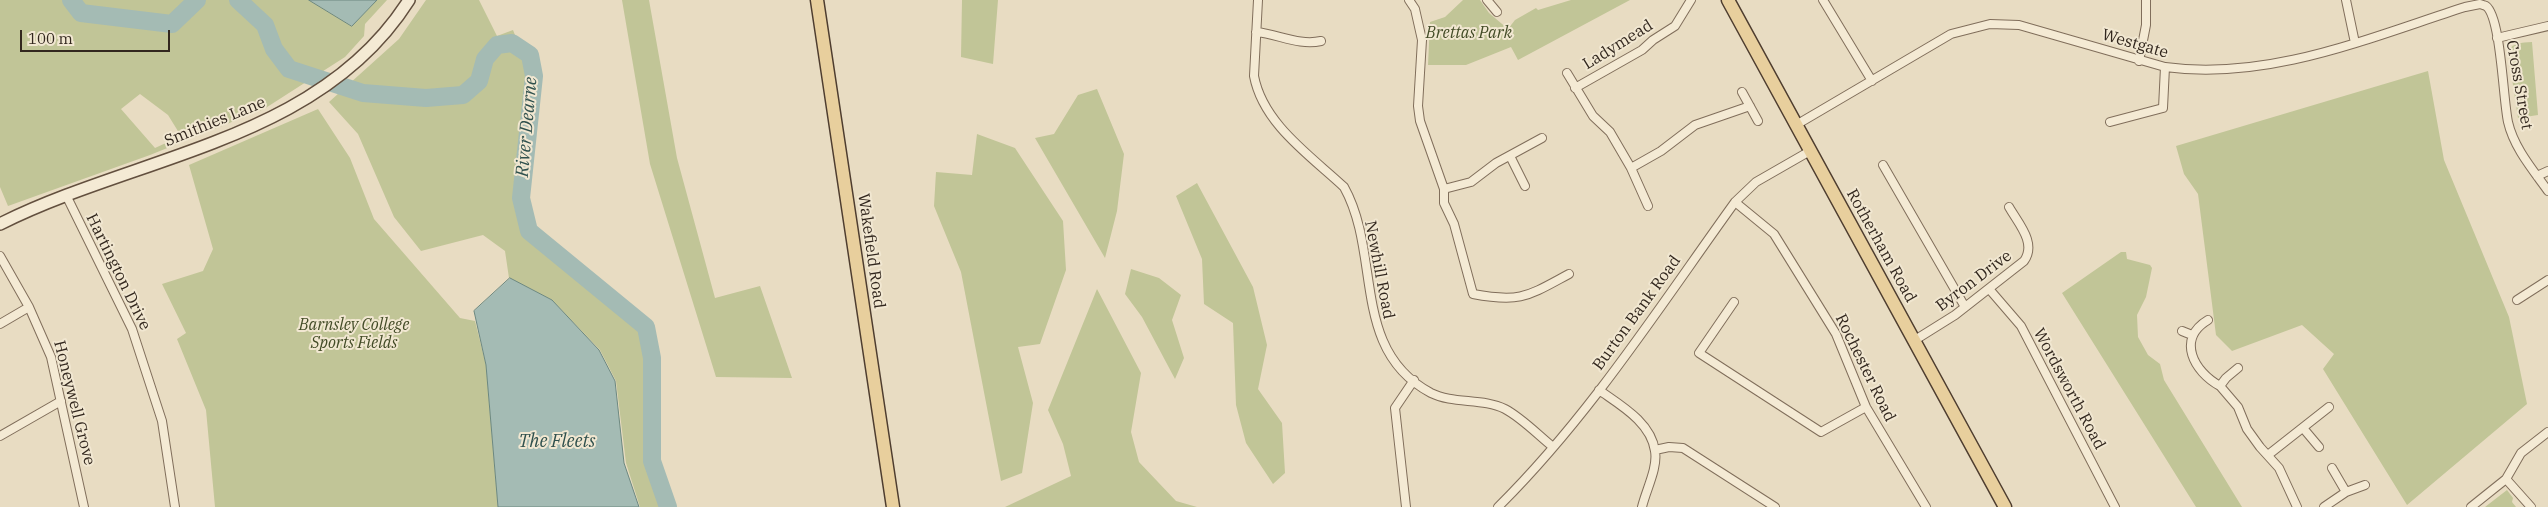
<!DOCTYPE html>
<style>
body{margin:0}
#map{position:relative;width:2548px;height:507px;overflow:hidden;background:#e8dcc2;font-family:"IBM Plex Serif",serif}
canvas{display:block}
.scale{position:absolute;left:20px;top:30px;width:150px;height:22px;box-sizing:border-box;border:2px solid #32271e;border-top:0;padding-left:6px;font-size:15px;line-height:18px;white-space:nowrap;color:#32271e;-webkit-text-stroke:4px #f1e7d1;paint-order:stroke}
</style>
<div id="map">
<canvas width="2548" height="507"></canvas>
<div class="scale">100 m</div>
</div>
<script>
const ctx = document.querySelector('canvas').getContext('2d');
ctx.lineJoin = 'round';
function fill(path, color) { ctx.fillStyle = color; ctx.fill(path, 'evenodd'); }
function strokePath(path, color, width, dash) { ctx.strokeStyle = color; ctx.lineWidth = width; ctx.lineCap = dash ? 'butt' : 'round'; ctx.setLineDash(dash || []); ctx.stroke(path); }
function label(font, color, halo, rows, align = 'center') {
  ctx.font = font + ' "IBM Plex Serif",serif'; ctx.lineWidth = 4; ctx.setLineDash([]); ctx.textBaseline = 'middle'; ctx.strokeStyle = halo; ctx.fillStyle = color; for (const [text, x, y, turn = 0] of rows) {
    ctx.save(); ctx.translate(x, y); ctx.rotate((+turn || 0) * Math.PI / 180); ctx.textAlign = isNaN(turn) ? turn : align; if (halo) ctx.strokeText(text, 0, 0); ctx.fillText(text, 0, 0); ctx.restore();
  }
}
fill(new Path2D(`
 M 0,0 L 309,0 L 352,26 L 377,0 L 387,0 L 365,24 L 364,36 L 345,57 L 264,109 L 150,155 L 8,206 L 0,187 ZM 140,94 L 168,115 L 181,136 L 155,148 L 121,109 Z
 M 426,0 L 479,0 L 497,36 L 513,30 L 528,68 L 523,232 L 646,327 L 652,358 L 652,461 L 671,507 L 640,507 L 626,463 L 616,381 L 600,350 L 552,300 L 509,278 L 505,251 L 483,235 L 421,251 L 394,217 L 358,134 L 329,102 L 399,39 Z
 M 622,0 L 649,0 L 677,158 L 715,298 L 760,286 L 792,378 L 716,377 L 650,164 Z
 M 962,0 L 998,0 L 993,64 L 961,57 Z
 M 1463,0 L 1480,0 L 1489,13 L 1508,29 L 1515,20 L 1536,8 L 1538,10 L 1571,0 L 1630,0 L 1518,60 L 1511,47 L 1466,65 L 1428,65 L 1430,22 L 1445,17 Z
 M 2532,42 L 2538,115 L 2518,118 L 2508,52 C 2513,42 2521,43 2532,42 Z
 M 2428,71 L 2444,160 L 2509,317 L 2527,404 L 2407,505 L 2323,369 L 2334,354 L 2302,325 L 2232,351 L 2216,335 L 2198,194 L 2184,174 L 2176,146 Z
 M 1097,89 L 1124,154 L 1117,211 L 1105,258 L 1035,138 L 1054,134 L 1078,95 Z
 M 318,109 L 350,158 L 374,219 L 460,318 L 475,321 L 486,365 L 498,507 L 215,507 L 206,410 L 177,339 L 186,333 L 162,284 L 203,271 L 213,249 L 189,165 Z
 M 977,134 L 1015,148 L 1063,221 L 1066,270 L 1040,344 L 1018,347 L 1033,403 L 1022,473 L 1001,481 L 961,272 L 934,206 L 936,172 L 972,175 Z
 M 1197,183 L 1253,287 L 1267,345 L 1258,389 L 1282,423 L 1285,473 L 1273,484 L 1246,443 L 1236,405 L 1233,323 L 1204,304 L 1202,259 L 1176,196 Z
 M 2121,252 L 2126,252 L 2127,259 L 2150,265 L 2152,268 L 2146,297 L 2137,315 L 2138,337 L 2148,355 L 2160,364 L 2164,380 L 2242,507 L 2196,507 L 2062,293 Z
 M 1131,269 L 1159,278 L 1181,295 L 1172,320 L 1184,358 L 1175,379 L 1142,317 L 1125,294 Z
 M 1097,289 L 1141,373 L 1131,432 L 1139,462 L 1176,501 L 1197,507 L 1005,507 L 1071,476 L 1063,444 L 1048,410 Z
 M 2507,490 L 2513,498 L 2512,502 L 2516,507 L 2485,507 Z`), '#c1c597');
const water = new Path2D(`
 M 309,0 L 377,0 L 352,26 Z
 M 510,278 L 552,300 L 599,350 L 615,381 L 624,463 L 639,507 L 498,507 L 486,365 L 474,311 Z`);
fill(water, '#a4bbb4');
strokePath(water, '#6c8880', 1);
strokePath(new Path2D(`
 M 71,0 L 81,13 L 172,24 L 197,0
 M 238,0 L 265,25 L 274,49 L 289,69 L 363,93 L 426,98 L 463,95 L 479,81 L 485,59 L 497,45 L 512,43 L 530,55 L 534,76 L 521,198 L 529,231 L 646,327 L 652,358 L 652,461 L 668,507`), '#a4bbb4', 18);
const street = new Path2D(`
 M 1258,0 L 1254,76 C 1263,124 1311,156 1344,187 C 1382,255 1350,350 1431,393 C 1453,404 1483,398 1505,409 C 1522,418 1538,435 1553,447
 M 1409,0 L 1415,9 L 1422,40 L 1418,106 L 1420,121 L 1444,189 L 1444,203 L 1454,224 L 1473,294 C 1521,303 1528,296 1569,274
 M 1487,0 L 1497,12
 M 1823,0 L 1872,81
 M 2346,0 L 2355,43
 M 2486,6 C 2501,17 2503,99 2508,122 C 2514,148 2533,170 2548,191
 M 1256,32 C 1278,34 1299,46 1321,41
 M 2497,38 L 2548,26
 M 2139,61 L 2146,25 L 2146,0
 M 1567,73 L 1593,116 L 1610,132 L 1631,168 L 1648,206
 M 1575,88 L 1642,50 L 1653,40 L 1675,26 L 1691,0
 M 1742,92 L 1758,121
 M 2110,122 L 2163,108 L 2165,67
 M 1796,125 L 1951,34 L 1990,24 L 2019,25 L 2165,67 C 2269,81 2368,38 2465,7 L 2480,4 L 2486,6
 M 1510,156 L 1525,186
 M 1883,165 L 1965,307
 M 1631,168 L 1661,151 L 1695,125 L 1750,106
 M 2537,176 L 2548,171
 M 1444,189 L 1471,182 L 1496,163 L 1542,138
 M 66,195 L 132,329 L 162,421 L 175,507
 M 1735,202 L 1774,234 L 1836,334 L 1866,407 L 1926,507
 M 0,256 L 29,307 L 51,357 L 84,507
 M 1990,290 L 2021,326 L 2115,507
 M 2517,300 L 2548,280
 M 1734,302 L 1699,353 L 1821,432 L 1866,407
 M 2208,320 C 2176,339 2194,372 2220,386
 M 0,324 L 29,307
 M 2182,331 L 2192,335
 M 1915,340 L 1955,315 L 2024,261 C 2037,243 2018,223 2009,207
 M 2238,368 L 2226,378 L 2220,386 L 2238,407 L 2247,429 L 2260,447 L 2279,468 L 2297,507
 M 1599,390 C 1620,405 1651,422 1655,451 C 1658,468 1646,490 1642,507
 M 2303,428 L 2319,447
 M 0,436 L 61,401
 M 1655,450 L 1669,447 L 1683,448 L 1775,507
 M 2268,455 L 2329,407
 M 2332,468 L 2346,492
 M 2506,479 L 2531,507
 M 1406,507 L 1395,408 L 1414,380
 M 1498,507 C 1589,417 1660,306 1735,202 L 1756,182 L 1810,151
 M 2324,507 L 2346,492 L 2365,485
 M 2471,507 L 2506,479 L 2521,453 L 2548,432`);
const secondary = new Path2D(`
 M 0,224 C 137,155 320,141 409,0`);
const primary = new Path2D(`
 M 817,0 L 893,507
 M 1728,0 L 2005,507`);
strokePath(street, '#806e5b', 10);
strokePath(secondary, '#624f3e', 14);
strokePath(primary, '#4e3d2f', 15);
strokePath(street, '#f4ead4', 8);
strokePath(secondary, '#f4ead4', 11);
strokePath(primary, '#e8cf9d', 12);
label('italic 16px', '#434c27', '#f1e7d1', [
 ["Brettas Park",1469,33],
 ["Barnsley College",354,325],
 ["Sports Fields",354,343]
]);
label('16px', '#32271e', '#f1e7d1', [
 ["Westgate",2135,44,16],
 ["Ladymead",1618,45,-32],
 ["Cross Street",2519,85,80],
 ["Smithies Lane",215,122,-22],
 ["Rotherham Road",1881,246,61],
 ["Wakefield Road",871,251,82],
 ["Newhill Road",1379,270,79],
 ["Hartington Drive",118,272,64],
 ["Byron Drive",1974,281,-37],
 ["Burton Bank Road",1637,313,-54],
 ["Rochester Road",1865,368,64],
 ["Wordsworth Road",2069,389,62],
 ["Honeywell Grove",74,403,76]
]);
label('italic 18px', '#2f504d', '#f1e7d1', [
 ["River Dearne",527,127,-85],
 ["The Fleets",557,442]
]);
</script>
